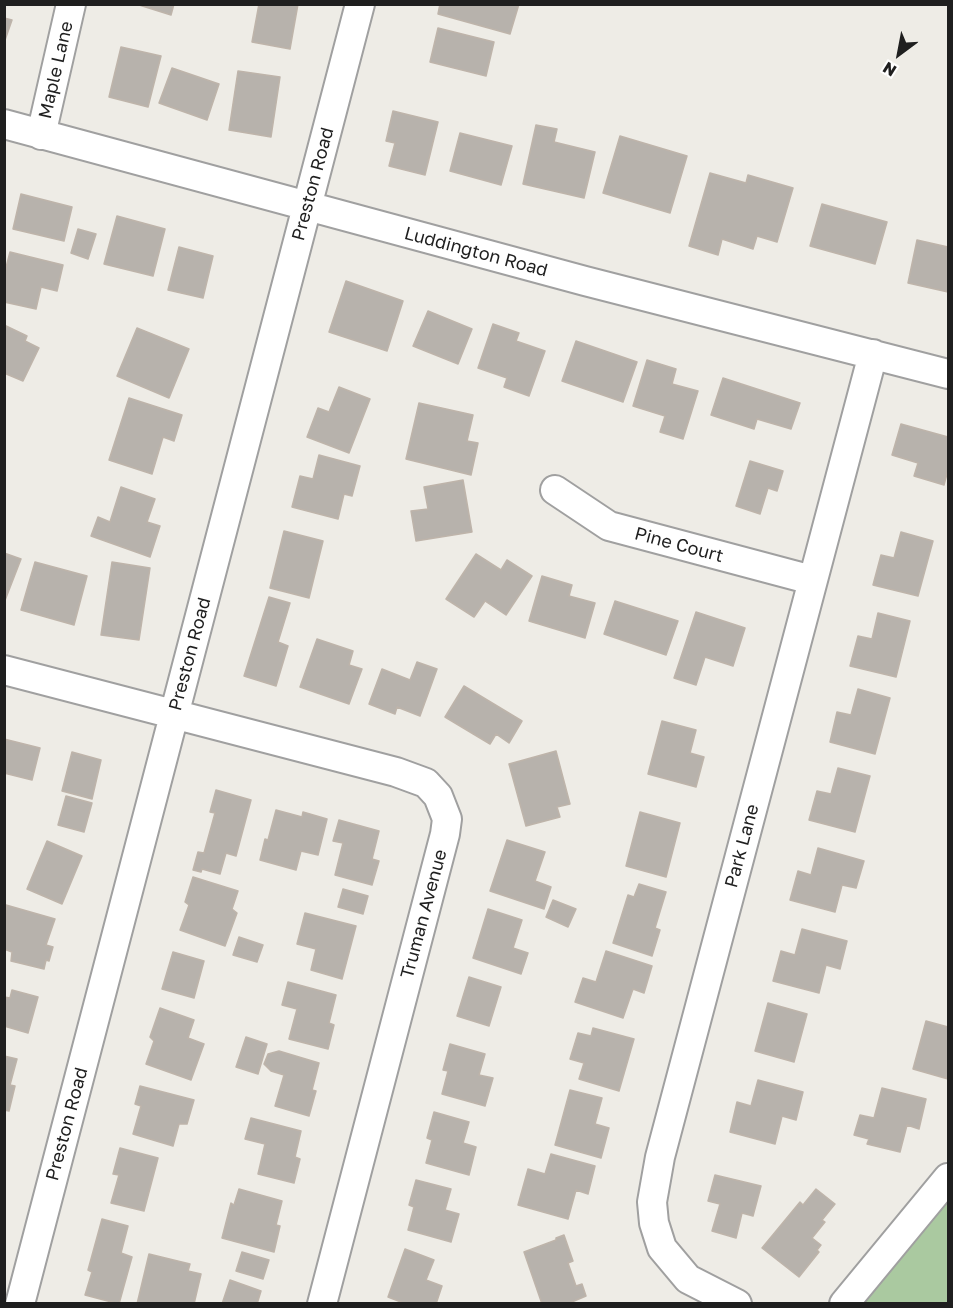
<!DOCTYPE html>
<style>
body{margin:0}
#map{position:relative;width:953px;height:1308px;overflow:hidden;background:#eeece6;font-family:"Golos Text",sans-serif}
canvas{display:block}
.frame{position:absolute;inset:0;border:6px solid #1f1f1f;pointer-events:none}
.north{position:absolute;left:869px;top:24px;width:60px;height:60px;-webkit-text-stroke:4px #fff;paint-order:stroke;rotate:212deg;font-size:16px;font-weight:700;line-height:24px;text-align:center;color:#1f1f1f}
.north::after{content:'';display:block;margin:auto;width:21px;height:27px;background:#1f1f1f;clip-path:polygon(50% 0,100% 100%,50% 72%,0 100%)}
</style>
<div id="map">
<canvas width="953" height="1308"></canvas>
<div class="frame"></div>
<div class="north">N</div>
</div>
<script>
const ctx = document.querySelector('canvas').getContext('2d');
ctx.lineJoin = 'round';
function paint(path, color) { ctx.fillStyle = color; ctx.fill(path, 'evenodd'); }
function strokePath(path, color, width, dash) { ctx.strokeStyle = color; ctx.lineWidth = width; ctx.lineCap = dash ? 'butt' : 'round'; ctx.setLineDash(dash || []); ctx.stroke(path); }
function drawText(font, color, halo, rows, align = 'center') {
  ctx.font = font + ' "Golos Text",sans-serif'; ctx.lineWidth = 6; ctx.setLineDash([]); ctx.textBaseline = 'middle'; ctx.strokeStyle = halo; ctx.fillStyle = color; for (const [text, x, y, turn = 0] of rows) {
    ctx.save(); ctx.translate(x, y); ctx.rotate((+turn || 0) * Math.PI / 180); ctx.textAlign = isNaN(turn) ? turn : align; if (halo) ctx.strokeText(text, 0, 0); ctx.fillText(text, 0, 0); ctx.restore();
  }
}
paint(new Path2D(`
 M948,1178v125h-104z`), '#aac9a0');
const building = new Path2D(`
 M136,4h38l-3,11z
 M259,4h39l-8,45 -38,-7z
 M440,4h79l-9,30 -72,-20z
 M4,18l8,2 -8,23z
 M438,28l56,14 -8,34 -56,-14z
 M121,47l40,9 -13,51 -39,-10z
 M172,68l47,16 -12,36 -48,-17z
 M238,71l42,6 -9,60 -42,-7z
 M393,111l45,11 -13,53 -36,-9 6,-23 -9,-2z
 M536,125l21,4 -3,13 41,10 -11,46 -61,-14z
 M460,133l52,13 -11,39 -51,-14z
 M620,136l67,20 -17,57 -67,-20z
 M710,173l36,10 2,-8 45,13 -16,54 -20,-6 -4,13 -31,-10 -4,16 -29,-9z
 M21,194l51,13 -8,34 -51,-12z
 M822,204l65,18 -12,42 -65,-18z
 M117,216l48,13 -12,47 -49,-12z
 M78,229l18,5 -8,25 -17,-6z
 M917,240l31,7v45l-40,-9z
 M179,247l34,9 -10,42 -35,-8z
 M10,252l53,13 -6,26 -16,-4 -5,22 -32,-7v-27z
 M346,281l57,20 -16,50 -58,-19z
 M428,311l44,18 -14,35 -45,-18z
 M493,324l26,9 -3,8 29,10 -16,45 -25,-9 3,-9 -29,-10z
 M4,325l23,11 -2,5 14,7 -16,33 -19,-8z
 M137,328l52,21 -20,49 -52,-22z
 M576,341l61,21 -14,40 -61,-21z
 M647,360l29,9 -4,15 26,7 -15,48 -23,-7 5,-16 -32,-10z
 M723,378l77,25 -9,26 -34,-10 -3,10 -43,-14z
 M339,387l31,12 -21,54 -42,-16 11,-29 11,4z
 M129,398l53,17 -8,26 -11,-4 -11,37 -43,-14z
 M419,403l54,12 -6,26 11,2 -7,32 -65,-16z
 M901,424l47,13v33l-4,15 -30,-9 4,-13 -26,-8z
 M319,455l41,11 -8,30 -8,-2 -6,25 -46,-12 8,-31 13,3z
 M750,461l33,10 -6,20 -9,-3 -8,26 -24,-8z
 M463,480l9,52 -56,9 -5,-30 17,-2 -4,-22z
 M121,487l34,12 -8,23 13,4 -10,31 -59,-21 7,-19 12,5z
 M284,531l39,10 -14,57 -39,-10z
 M901,532l32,9 -15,55 -45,-11 8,-30 13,3z
 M4,553l17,6 -17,44z
 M476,554l25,16 6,-10 25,16 -26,39 -21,-14 -11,16 -28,-18z
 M35,562l52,14 -13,49 -53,-15z
 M112,562l38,6 -11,72 -38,-5z
 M542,576l30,9 -3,11 26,7 -10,35 -56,-17z
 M269,597l21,6 -12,39 10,4 -12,40 -32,-10z
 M615,601l63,20 -12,34 -62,-21z
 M696,612l49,16 -12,38 -28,-9 -9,28 -22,-7z
 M878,613l32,8 -14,56 -46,-11 8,-30 14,3z
 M317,639l36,12 -4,14 13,4 -13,35 -49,-17z
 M417,662l20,7 -17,47 -23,-9 -2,7 -26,-10 13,-35 28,11z
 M464,686l58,35 -13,22 -13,-9 -6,10 -45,-27z
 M858,689l32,9 -15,56 -45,-12 7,-30 14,3z
 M662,721l34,9 -6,23 14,4 -8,30 -48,-13z
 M4,739l36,9 -8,32 -28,-7z
 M556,751l14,53 -13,3 3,10 -34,9 -17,-62z
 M72,752l29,8 -9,39 -30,-8z
 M838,768l32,8 -15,56 -46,-12 8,-29 14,3z
 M216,790l35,10 -15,56 -10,-3 -6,21 -18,-5 -1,3 -8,-2 5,-18 6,1 11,-40 -5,-1z
 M66,796l26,7 -8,29 -26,-7z
 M276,810l26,7 1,-5 24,7 -9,36 -17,-4 -5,19 -36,-10 5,-21 3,1z
 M640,812l40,11 -14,54 -40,-11z
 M339,820l40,11 -7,28 7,2 -7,24 -37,-10 8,-32 -10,-2z
 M507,840l38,12 -10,29 16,6 -7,22 -54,-18z
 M47,841l35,15 -20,48 -35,-15z
 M818,848l46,13 -8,27 -14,-3 -7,27 -45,-12 8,-29 13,4z
 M193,877l45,14 -6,18 5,4 -12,33 -45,-16 9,-25 -4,-3z
 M639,884l27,8 -11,36 5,2 -8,26 -39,-13 15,-48 6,2z
 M343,889l25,7 -5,18 -25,-7z
 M553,900l23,9 -8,18 -22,-10z
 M6,905l49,14 -9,26 7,2 -4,14 -3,-1 -2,9 -33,-8 1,-9 -8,-3z
 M488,909l34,11 -9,28 15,5 -7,21 -48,-16z
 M305,913l51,13 -14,53 -31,-9 5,-21 -19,-5z
 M802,929l45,12 -7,28 -14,-4 -7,28 -46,-12 8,-30 14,4z
 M239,937l24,8 -6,17 -24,-7z
 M606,951l46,15 -8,27 -11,-4 -10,29 -48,-16 8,-24 13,4z
 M173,952l31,9 -10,37 -32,-9z
 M469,977l32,10 -12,39 -32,-10z
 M288,982l48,13 -7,28 5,2 -6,24 -39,-10 8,-30 -15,-4z
 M12,990l26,7 -10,36 -24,-7v-29l6,1z
 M768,1003l39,11 -13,48 -39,-11z
 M160,1008l34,12 -6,18 16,6 -13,36 -45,-16 8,-23 -4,-4z
 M926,1021l22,6v52l-35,-10z
 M593,1028l41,11 -15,52 -40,-12 5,-16 -14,-4 8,-26 13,3z
 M246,1037l21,7 -9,30 -22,-7z
 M450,1044l35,10 -6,21 14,3 -8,28 -43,-12 6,-23 -5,-1z
 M279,1051l40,12 -7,27 4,1 -7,25 -34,-10 9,-31 -13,-4 -7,-7 4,-10z
 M4,1056l13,3 -7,26 5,1 -6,25 -5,-1z
 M758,1080l45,12 -7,28 -14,-4 -7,28 -45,-12 7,-30 14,4z
 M140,1086l54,14 -7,24h-8l-6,22 -40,-12 8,-28 -6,-2z
 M882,1088l44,11 -7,30 -12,-4 -7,27 -33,-8 2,-5 -15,-4 6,-20 14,3z
 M570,1090l32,8 -7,26 14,4 -8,30 -46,-13z
 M434,1112l35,10 -6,21 13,4 -7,28 -43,-12 6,-23 -5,-2z
 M251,1118l50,13 -6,26 5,2 -6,24 -36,-9 7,-30 -20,-5z
 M120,1148l38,10 -14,53 -33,-8 8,-28 -6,-1z
 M551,1154l44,12 -7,28 -12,-4 -8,29 -50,-14 10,-36 17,5z
 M715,1175l46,11 -8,30 -11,-3 -6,25 -24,-7 8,-27 -12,-3z
 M416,1180l35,9 -6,21 14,4 -8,28 -43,-12 6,-23 -5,-2z
 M239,1189l43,12 -6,24 4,1 -6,26 -52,-14 9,-35 3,2z
 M816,1189l19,15 -13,16 3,2 -13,16 9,7 -4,5 2,2 -20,25 -37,-29 38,-46 3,3z
 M102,1219l26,7 -7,27 11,4 -13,47 -34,-9 7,-23 -4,-2z
 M564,1235l9,26 -5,2 8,23 6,-2 4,12 -19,8h-25l-18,-52 32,-12v-2z
 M405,1249l29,11 -8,20 16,6 -6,18h-30l-18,-7z
 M242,1252l27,8 -6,19 -27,-8z
 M149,1254l41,10 -2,7 13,3 -7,30h-57z
 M230,1280l31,11 -4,13h-35z`);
paint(building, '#b7b2ac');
strokePath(building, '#beb4aa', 1.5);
const minor = new Path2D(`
 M4,124l581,157 363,93
 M41,135l30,-131
 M555,490l54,36 203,54
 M4,670l392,102 30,11 12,13 9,23 -2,15 -123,470
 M20,1304l340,-1300
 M737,1304l-49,-25 -26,-31 -8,-25 -2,-21 8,-45 213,-803
 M844,1304l104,-126`);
strokePath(minor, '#a0a0a0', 32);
strokePath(minor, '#fff', 28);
drawText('18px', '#1f1f1f', '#fff', [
 ["Maple Lane",56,70,-77],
 ["Preston Road",313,184,-75],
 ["Luddington Road",476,252,15],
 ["Pine Court",679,545,15],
 ["Preston Road",190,654,-75],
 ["Park Lane",742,846,-75],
 ["Truman Avenue",424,914,-75],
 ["Preston Road",67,1124,-75]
]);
</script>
